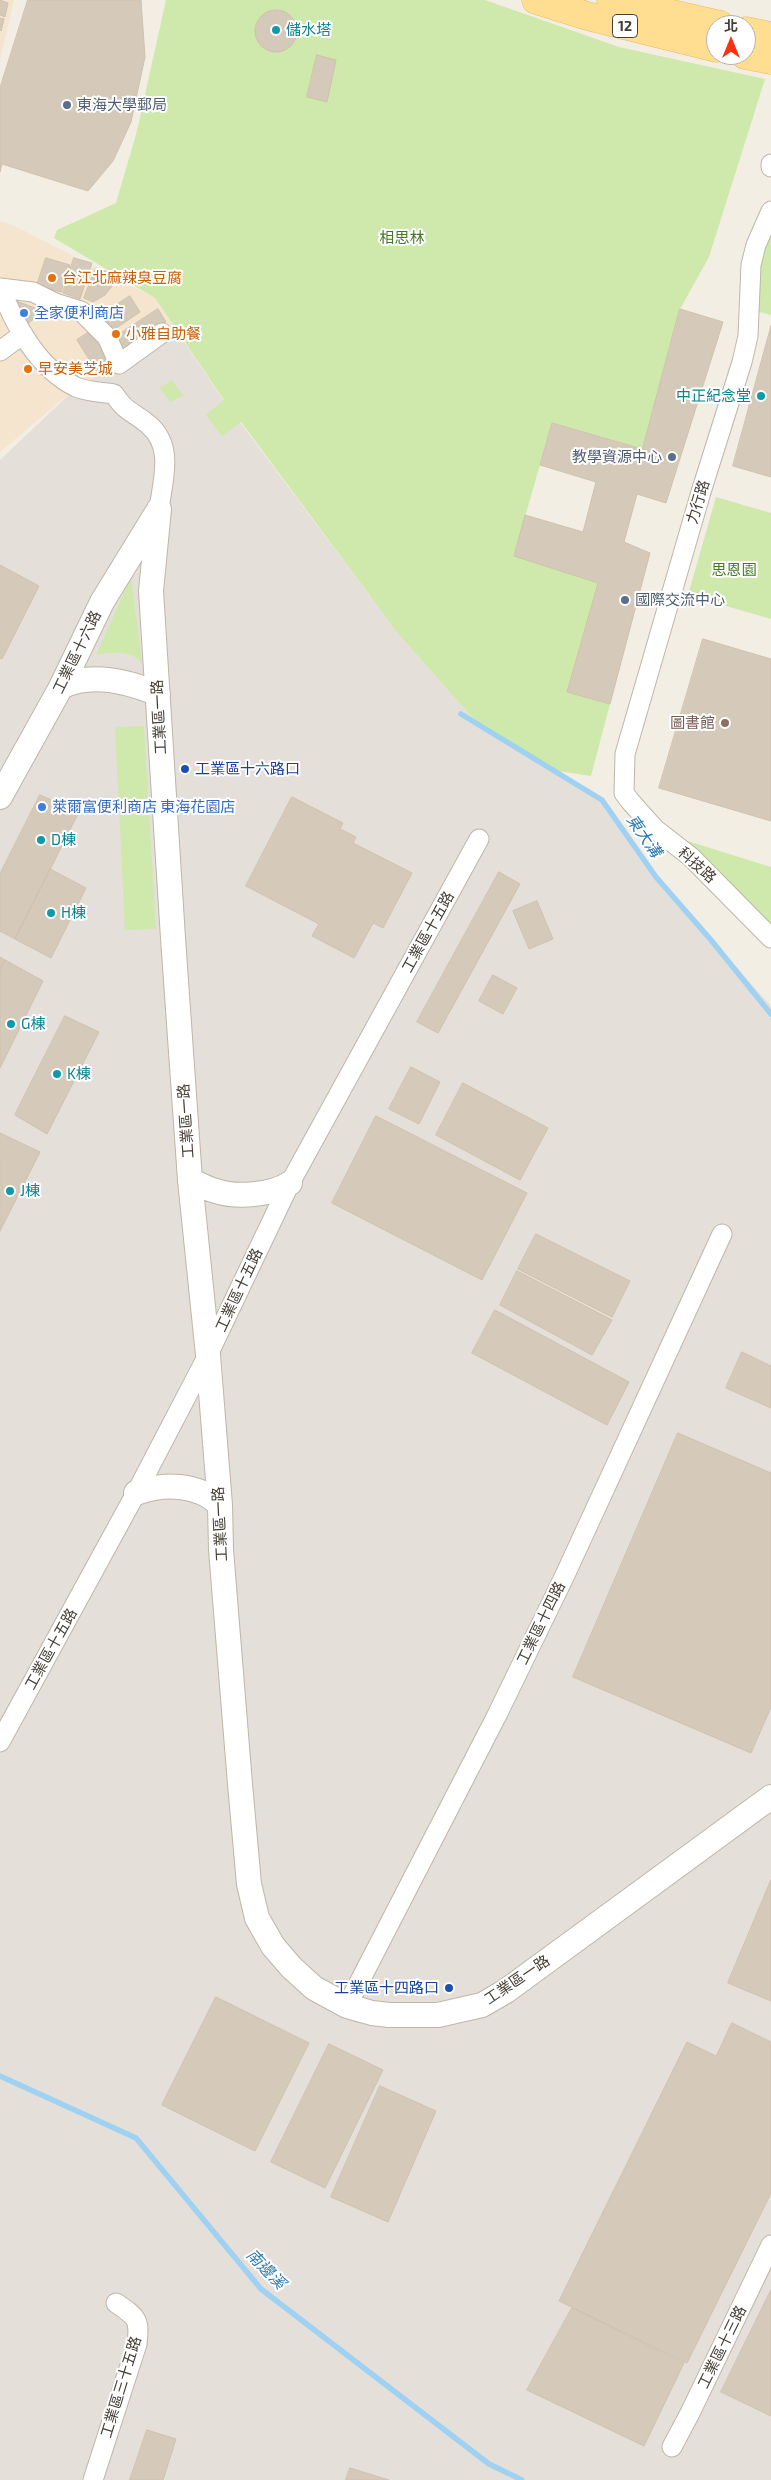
<!DOCTYPE html>
<meta charset="utf-8">
<style>
body{margin:0}
#map{position:relative;width:771px;height:2480px;overflow:hidden;background:#f3eee4;font-family:"Exo 2","Noto Sans TC",sans-serif}
canvas{display:block}
.north{position:absolute;left:706px;top:15px;width:50px;height:50px;box-sizing:border-box;background:#fff;border:1px solid #b5b2ae;border-radius:50%;rotate:0deg;font-size:14px;font-weight:700;line-height:20px;text-align:center;color:#453e34}
.north::after{content:'';display:block;margin:auto;width:18px;height:22px;background:#ff300f;clip-path:polygon(50% 0,100% 100%,50% 72%,0 100%)}
</style>
<div id="map">
<canvas width="771" height="2480"></canvas>
<div class="north">北</div>
</div>
<script>
const ctx = document.querySelector('canvas').getContext('2d');
ctx.lineJoin = 'round';
function paint(path, color) { ctx.fillStyle = color; ctx.fill(path, 'evenodd'); }
function strokePath(path, color, width, dash) { ctx.strokeStyle = color; ctx.lineWidth = width; ctx.lineCap = dash ? 'butt' : 'round'; ctx.setLineDash(dash || []); ctx.stroke(path); }
function drawText(font, color, halo, rows, align = 'center') {
  ctx.font = font + ' "Exo 2","Noto Sans TC",sans-serif'; ctx.lineWidth = 4; ctx.setLineDash([]); ctx.textBaseline = 'middle'; ctx.strokeStyle = halo; ctx.fillStyle = color; for (const [text, x, y, turn = 0] of rows) {
    ctx.save(); ctx.translate(x, y); ctx.rotate((+turn || 0) * Math.PI / 180); ctx.textAlign = isNaN(turn) ? turn : align; if (halo) ctx.strokeText(text, 0, 0); ctx.fillText(text, 0, 0); ctx.restore();
  }
}
paint(new Path2D(`
 M0,0h14l-14,60z
 M0,221l17,6 138,71 23,35h-16l-43,31 -42,23 -77,65z`), '#f6e5ce');
paint(new Path2D(`
 M162,333h16l46,68 175,234 82,92 121,73 53,76 116,130v1474h-771v-2020l77,-73 42,-23z`), '#e5dfd9');
paint(new Path2D(`
 M166,0h319l134,47 146,32 -56,178 -29,52 -38,140 -90,-26 -38,132 84,28 -31,109 43,12 -19,72 -33,-5 -77,-44 -82,-92 -158,-213 -19,14 -16,-21 18,-15 -69,-102 -101,-60 3,-8 59,-27 21,-72z
 M771,221v94l-27,-7z
 M172,380l11,16 -13,6 -10,-14z
 M716,497l55,16v106l-83,-24z
 M131,577l11,86c-10,-13 -30,-11 -46,-8z
 M144,726l12,203 -31,1 -10,-203z
 M646,828l125,39v81z`), '#cee9ab');
strokePath(new Path2D(`
 M461,714l141,86 54,77 55,63 60,74
 M0,2076l136,62 125,151 228,175 33,16`), '#9ed1f2', 5.5);
const building = new Path2D(`
 M0,0l8,3 -3,14 -5,-2z
 M28,0h113l4,57 -14,65 -18,39 -25,30 -86,-27 -2,8v-84z
 M255 31a21 21 0 1 1 42 0a21 21 0 1 1-42 0Z
 M0,18l4,1 -3,12 -1,-1z
 M317,55l19,5 -9,42 -20,-5z
 M46,258l24,7 -9,27 -24,-7z
 M74,258l18,5 -12,36 -17,-6z
 M96,268l24,8 -15,19 -12,7 -9,-4z
 M130,296l10,16 -28,19 -11,-16z
 M11,299l32,12 -19,16z
 M158,309l8,13 -42,30 -9,-15z
 M680,309l43,13 -57,181 -29,-9 -13,48 26,11 -40,151 -43,-12 31,-109 -84,-27 11,-41 58,17 13,-50 -56,-17 12,-42 90,26z
 M771,326v151l-38,-11z
 M92,330l21,32 -16,10 -20,-32z
 M0,565l39,21 -37,73 -2,-1z
 M703,639l68,20v162l-112,-33z
 M40,795l39,17 -64,127 -15,-8v-57z
 M292,797l51,26 -3,6 16,8 -3,6 59,30 -29,55 -10,-5 -19,35 -42,-22 7,-12 -73,-38z
 M50,869l36,19 -35,70 -36,-19z
 M499,872l21,12 -82,149 -21,-11z
 M537,901l16,38 -24,10 -16,-38z
 M0,957l5,3 -5,10z
 M5,960l38,21 -43,87v-98z
 M493,975l24,13 -14,26 -24,-13z
 M65,1016l34,16 -52,102 -32,-19z
 M411,1067l29,15 -21,42 -30,-15z
 M463,1083l85,45 -28,52 -84,-45z
 M376,1116l151,77 -45,87 -150,-77z
 M0,1133l40,19 -40,79z
 M536,1234l94,47 -18,36 -94,-48z
 M517,1271l95,49 -20,35 -92,-50z
 M495,1310l134,72 -22,43 -135,-72z
 M742,1352l29,14v42l-45,-20z
 M678,1433l93,40v234l-20,46 -178,-76z
 M771,1880v121l-43,-18z
 M216,1997l93,46 -54,108 -93,-46z
 M732,2023l39,19v151l-84,170 -128,-62 128,-259 29,14z
 M329,2044l54,26 -58,118 -54,-26z
 M380,2086l56,25 -48,111 -57,-25z
 M771,2290v126l-50,-24z
 M572,2308l112,55 -40,83 -117,-56z
 M147,2430l29,9 -13,41h-33z
 M350,2468l39,12h-43z`);
paint(building, '#d5cab9');
strokePath(building, '#d0c1ac', 1);
const minor = new Path2D(`
 M771,164v3
 M771,211l-15,34 -5,20 -3,71 -6,26 -41,130 -76,262 -1,39 6,8 25,28 36,28 80,81
 M0,288l33,4 22,11 26,8 26,26 12,27 43,-31
 M1,289c14,37 38,80 75,98 11,5 27,5 38,7 13,20 19,17 35,31 25,22 14,54 10,84
 M0,351l23,-17
 M0,1742l136,-249 72,-138 82,-172 189,-344
 M347,2006l150,-291 68,-140 157,-341
 M672,2447l18,-34 81,-168
 M93,2480l44,-136c3,-25 0,-27 -21,-41`);
const tertiary = new Path2D(`
 M159,509l-8,82 22,347 17,242 18,175 12,150 1,45 19,234 9,100 8,34 16,28 18,21 23,21 33,18 25,7 17,2h49l44,-10 24,-14 265,-194
 M61,687c30,-15 66,-6 97,7
 M0,797l61,-110 41,-85 54,-88
 M190,1180c9,4 17,9 26,11 20,7 57,4 74,-8
 M136,1493c27,-10 62,-10 84,12`);
const primary = new Path2D(`
 M536,0l51,16 129,32
 M611,0l109,25
 M746,31l25,5
 M745,55l26,5`);
strokePath(minor, '#beb6a7', 21);
strokePath(tertiary, '#beb6a7', 26);
strokePath(primary, '#e7bc5e', 29);
strokePath(minor, '#fff', 19);
strokePath(tertiary, '#fff', 24);
strokePath(primary, '#ffde91', 28);
for (const [x, y, r, color] of [
 [276,30,5,"#0f9aa8"],
 [67,105,5,"#5c6f8a"],
 [52,278,5,"#e8710a"],
 [24,313,5,"#3f7fe0"],
 [116,334,5,"#e8710a"],
 [28,369,5,"#e8710a"],
 [761,396,5,"#0f9aa8"],
 [672,457,5,"#5c6f8a"],
 [625,600,5,"#5c6f8a"],
 [725,723,5,"#8d6e63"],
 [185,769,5,"#1a4fb4"],
 [42,807,5,"#3f7fe0"],
 [41,840,5,"#0f9aa8"],
 [51,913,5,"#0f9aa8"],
 [11,1024,5,"#0f9aa8"],
 [57,1074,5,"#0f9aa8"],
 [10,1191,5,"#0f9aa8"],
 [449,1988,5,"#1a4fb4"]
]) { const dot = new Path2D(); dot.arc(x, y, r, 0, 2 * Math.PI); ctx.fillStyle = color; ctx.fill(dot); strokePath(dot, '#fff', 2); }
for (const [x, y, w] of [
 [625,26,25]
]) { const box = new Path2D(); box.roundRect(x - w / 2, y - 11.5, w, 23, 4); ctx.fillStyle = '#fff'; ctx.fill(box); strokePath(box, '#453e34', 1); }
drawText('bold 14px', '#453e34', null, [
 ["12",625,26]
]);
drawText('15px', '#0d838f', '#fff', [
 ["儲水塔",286,30],
 ["中正紀念堂",751,396,"right"],
 ["D棟",51,840],
 ["H棟",61,913],
 ["G棟",21,1024],
 ["K棟",67,1074],
 ["J棟",20,1191]
], 'left');
drawText('15px', '#4e5e75', '#fff', [
 ["東海大學郵局",77,105],
 ["教學資源中心",662,457,"right"],
 ["國際交流中心",635,600]
], 'left');
drawText('15px', '#467826', '#fff', [
 ["相思林",402,238],
 ["思恩園",734,570]
]);
drawText('15px', '#c56008', '#fff', [
 ["台江北麻辣臭豆腐",62,278],
 ["小雅自助餐",126,334],
 ["早安美芝城",38,369]
], 'left');
drawText('15px', '#366cbe', '#fff', [
 ["全家便利商店",34,313],
 ["萊爾富便利商店 東海花園店",52,807]
], 'left');
drawText('15px', '#453e34', '#fff', [
 ["力行路",698,502,-73],
 ["工業區十六路",77,652,-64],
 ["工業區一路",159,717,-93],
 ["科技路",697,865,42],
 ["工業區十五路",428,932,-61],
 ["工業區一路",186,1121,-94],
 ["工業區十五路",239,1290,-65],
 ["工業區一路",220,1524,-93],
 ["工業區十四路",541,1623,-64],
 ["工業區十五路",51,1649,-61],
 ["工業區一路",517,1980,-34],
 ["工業區十三路",722,2347,-64],
 ["工業區三十五路",121,2387,-73]
]);
drawText('15px', '#785e54', '#fff', [
 ["圖書館",715,723]
], 'right');
drawText('15px', '#164399', '#fff', [
 ["工業區十六路口",195,769],
 ["工業區十四路口",439,1988,"right"]
], 'left');
drawText('italic 16px', '#2a7bb4', '#fff', [
 ["東大溝",644,836,55],
 ["南邊溪",266,2269,46]
]);
</script>
